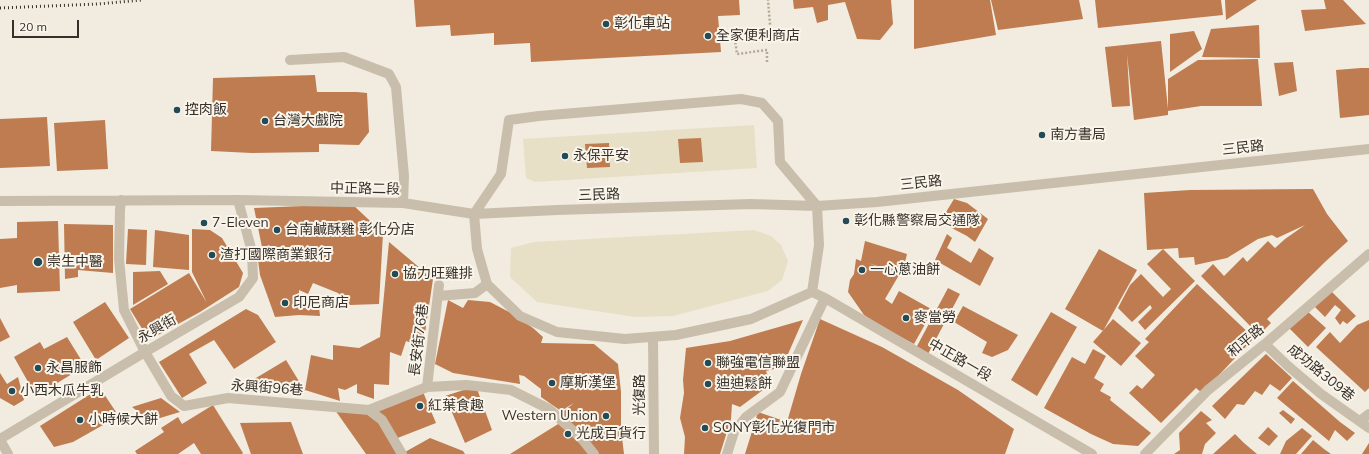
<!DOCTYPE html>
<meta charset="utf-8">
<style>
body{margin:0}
#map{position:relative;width:1369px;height:454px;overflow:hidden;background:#f1ecdf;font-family:Mulish,sans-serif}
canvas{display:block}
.scale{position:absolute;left:12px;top:20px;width:67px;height:18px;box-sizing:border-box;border:2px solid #37302a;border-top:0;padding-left:5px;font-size:12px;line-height:14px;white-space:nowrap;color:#37302a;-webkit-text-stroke:3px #f9f5eb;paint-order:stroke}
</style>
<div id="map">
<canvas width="1369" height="454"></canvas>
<div class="scale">20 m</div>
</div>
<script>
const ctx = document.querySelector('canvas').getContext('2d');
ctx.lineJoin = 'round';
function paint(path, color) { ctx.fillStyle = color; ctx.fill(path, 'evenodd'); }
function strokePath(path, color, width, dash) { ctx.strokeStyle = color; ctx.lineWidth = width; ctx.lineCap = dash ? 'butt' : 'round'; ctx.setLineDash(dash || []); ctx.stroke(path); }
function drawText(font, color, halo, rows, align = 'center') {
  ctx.font = font + ' Mulish,"Noto Sans TC",sans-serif'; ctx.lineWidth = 4; ctx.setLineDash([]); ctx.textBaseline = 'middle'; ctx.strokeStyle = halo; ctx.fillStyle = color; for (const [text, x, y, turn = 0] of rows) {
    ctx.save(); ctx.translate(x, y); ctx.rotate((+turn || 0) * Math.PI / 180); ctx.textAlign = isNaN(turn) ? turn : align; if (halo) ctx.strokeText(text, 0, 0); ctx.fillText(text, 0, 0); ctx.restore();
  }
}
paint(new Path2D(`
 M754,125l3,43 -222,14 -9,-4 -3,-39z
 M754,230l17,6 10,9 7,16 -6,19 -14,11 -95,25 -38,1 -98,-15 -27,-25 1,-29 23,-6z`), '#e8dfc7');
paint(new Path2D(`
 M414,0h325l1,15 -22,1 3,36 -190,10 -1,-19 -36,2v-12l-43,3 -1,-11 -34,2z
 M793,0h98l2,24 -13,16 -23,-1 -12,-37 -17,3v15l-11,3 -4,-16 -19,2z
 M914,0h76l6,35 -82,14z
 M991,0h88l4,19 -85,11z
 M1095,0h126l2,15 -125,13z
 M1225,0h32l-31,20z
 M1324,0h19l23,24 -61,7 -4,-21 25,-1z
 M1259,25l1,33 -58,-1 9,-28z
 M1194,31l8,18 -32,23v-38z
 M1161,41l7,68v-30l30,-19 60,-1 4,47h-61l-33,5v4l-34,5 -7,-66 3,52 -18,1 -7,-60z
 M1293,62l4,29 -18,5 -5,-33z
 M1361,68h8v47l-29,3 -4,-48z
 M315,75l2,17h40l10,1 2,39 -10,13 -40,-1v8l-67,1 -41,-2 2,-73z
 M47,117l3,49 -50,2v-49z
 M105,120l3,49 -51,2 -3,-48z
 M701,138l2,24 -23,1 -2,-24z
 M609,143l1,24 -23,1 -2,-24z
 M1313,189l14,25 21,27 -22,20 -59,58 4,4 -12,12 -58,-59 12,-12 11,12 19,-19 4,5 21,-21 7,7 10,-9 20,-14 -28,13 -5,-3 -14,4 -31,19 -32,7 -1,-8 -15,1 -1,-10 -31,2 -3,-57 46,-3z
 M954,199l13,4 21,16 -13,23 -8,-6 -27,-14z
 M352,204l31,29 -4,71 -29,1 -12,-12 -25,-10 -5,11 -9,-4v5l19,2 2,19 -21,-1 -24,2 -15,-42 -2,-15 5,-8 -9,-44z
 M58,221l2,70 -43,2v-8l-17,3v-49l17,-1v-16z
 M64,224l49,1v48l-35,-3v7l-13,2z
 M128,229l19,1 -1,35 -20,-1z
 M192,229l18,1 12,8 21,35 -4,14 -39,25 -51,28 -19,-31 59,-36 18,30 -15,-31z
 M155,230l34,5v35l-36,-3z
 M947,234l5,4 -5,10 24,15 8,-15 15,10 -14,28 -45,-26z
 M865,241l42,13 -5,20 -34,-11 31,12 -14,24 7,5 7,-13 34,19 -19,34 -34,-18 -16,-11 -16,-23 2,-12 4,-6 2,-15 5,2z
 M389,242l44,37 -10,68 -17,-6 -5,15 -11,-4 -1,33 -15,-1v15l-17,-6v-9l-12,6 -7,-2 2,13 -35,-11 6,-35 22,5v-15l26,3 21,-11z
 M1099,249l38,21 -34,61 -38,-22z
 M1163,249l32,32 -50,49 -7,-8 14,-14 -2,-3 -18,17 -14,-14 12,-23 11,-11 22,23 8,-8 -24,-25z
 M160,271l8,13 -35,21v-33z
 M1197,284l57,54 -52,55 -6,-5 -35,35 -32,-30 8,-8 5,4 13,-14 -20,-19 14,-14 -4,-3z
 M948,288l12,6 -32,60 -12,-6z
 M1328,288l28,28 -9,8 -4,-3 -3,4 -5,-7 6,-8 -6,-5 -10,12 -13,-13z
 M448,300l15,8 5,-8 22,2 21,11 22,15 10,9 -2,6 53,1 24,20 3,28v37l3,25h-114l53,-33 -5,-5 16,-13 -13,8 -20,-14v-8l-17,-13 -5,-1 1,9 -67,-11 -18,-9z
 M105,302l24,36 -33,22 -23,-38z
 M963,306l55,29 -10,15 -16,7 -10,-4 5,-11 -33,-20z
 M246,309l12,6 18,27 -42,27 -20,-29 -25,14 18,29 -25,15 -23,-36z
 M1306,310l20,18 -18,19 -20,-20z
 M1051,312l26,15 -40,69 -26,-16z
 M0,318l10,19 -10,5z
 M820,319l62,28 76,43 56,39 -9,25h-260l13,-42 29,10 14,-48z
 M1113,319l28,24 -20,23 -28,-24z
 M803,320l-15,34 -14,15 -8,2 5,13 -31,23 -8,-3 -1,15 -11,35h-36l1,-17 -5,-19 4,-25 -1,-13 3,-32 44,-7z
 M1369,320v68l-4,4 -49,-45 14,-15 10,11 17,-18z
 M67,337l18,29 -49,30 -22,-39 26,-15 4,7z
 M1093,349l13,7 -12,22 10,6 -4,7 11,6 -1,3 41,33 -13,13 -25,-2 -22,-10 -47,-26 28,-51 13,7z
 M1266,354l26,24 -12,13 -10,-7 -8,11 -7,-4 -11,14 -7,-1 -12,15 -13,-13z
 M286,360l19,31 -54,1 -5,-8z
 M0,373l7,11 11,-7 6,23 -10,6 -14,-8z
 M1293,381l47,41 15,11 -8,8 -12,-11 -6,11 -52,-43z
 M476,386l16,44 -27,13 -20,-47z
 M100,388l18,27 -15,10 -30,17 -19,5 -14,-21z
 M423,392l13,31 -41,16 -18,-30z
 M161,398l19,14 -30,9 -18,-14z
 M213,405l30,48 -1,1h-41l-7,-11 -16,11h-41l-2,-3 29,-19 -3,-4 17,-11 4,7z
 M335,410l34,3 14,13 16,28h-33z
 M1283,410l12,9 -4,5 -12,-11z
 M1201,411l11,9 -6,3 10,10 -11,11 -3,10h-28l6,-4 -1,-17z
 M291,422l12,32h-52l-11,-31z
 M1268,427l10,9 -9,10 -11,-8z
 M1302,428l10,8 -16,18h-16l6,-13z
 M1235,434l9,9 13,11h-44z
 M430,438l33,13 2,3h-59l-1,-2z
 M1313,440l11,9 7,5h-30z
 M1369,443v11h-7z`), '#be7c50');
strokePath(new Path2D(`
 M767,62v-12l-30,4 -2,-14 36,-4 -3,-36`), '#b5a896', 2.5, [2, 2]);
strokePath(new Path2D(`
 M290,60l54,-3 45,17 7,13 8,89 -1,27
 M121,200l-1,10 -1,49 5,51 21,42 26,44 13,10 44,-8 141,12 58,-23 39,-2 10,1 35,4 38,19 33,30 12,15
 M0,201l238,-1 165,3 71,11 83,-4 194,-6 66,2 60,-4 492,-53
 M474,214l3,35 10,35 33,32 37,16 68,7 51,-4 75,-16 61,-27 13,6 267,156
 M474,214l27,-40 8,-54 30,-4 202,-17 21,4 16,18 2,41 37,44
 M812,292l7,-47 -2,-39
 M438,296l37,-3 12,-9
 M653,337l1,117
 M1265,344l23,22 33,28 48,34
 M427,387l12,-102
 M369,410l13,10 20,34
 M1360,421l9,-7
 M0,439l145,-87 94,-55 14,-19 -1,-26 -14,-52
 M0,440l8,14
 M727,454l7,-22 12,-15 34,-25 45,-94
 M1145,454l63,-64 57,-46 104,-90`), '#c9beab', 10);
strokePath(new Path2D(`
 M0,8l98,-4 44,-4`), '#37302a', 3, [1, 3]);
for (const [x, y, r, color] of [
 [606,24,4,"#224b56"],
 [708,36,4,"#224b56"],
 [177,110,4,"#224b56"],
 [265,121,4,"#224b56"],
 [1042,135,4,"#224b56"],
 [565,156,4,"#224b56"],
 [846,221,4,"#224b56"],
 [204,223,4,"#224b56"],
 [277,230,4,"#224b56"],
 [212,255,4,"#224b56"],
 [38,262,5,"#224b56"],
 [862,270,4,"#224b56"],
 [395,274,4,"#224b56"],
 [285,303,4,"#224b56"],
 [906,318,4,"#224b56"],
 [708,363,4,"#224b56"],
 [38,368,4,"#224b56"],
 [552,383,4,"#224b56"],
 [708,384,4,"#224b56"],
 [12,391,4,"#224b56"],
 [420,406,4,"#224b56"],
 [606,416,4,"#224b56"],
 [80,420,4,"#224b56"],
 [705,428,4,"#224b56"],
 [568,434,4,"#224b56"]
]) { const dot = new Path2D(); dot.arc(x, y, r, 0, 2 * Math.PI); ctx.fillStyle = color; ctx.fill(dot); strokePath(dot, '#f9f5eb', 1.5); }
drawText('14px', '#37302a', '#f9f5eb', [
 ["彰化車站",614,24],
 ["全家便利商店",716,36],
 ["控肉飯",185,110],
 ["台灣大戲院",273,121],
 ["南方書局",1050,135],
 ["永保平安",573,156],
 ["彰化縣警察局交通隊",854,221],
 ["7-Eleven",212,223],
 ["台南鹹酥雞 彰化分店",285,230],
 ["渣打國際商業銀行",220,255],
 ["崇生中醫",47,262],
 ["一心蔥油餅",870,270],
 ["協力旺雞排",403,274],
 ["印尼商店",293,303],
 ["麥當勞",914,318],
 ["聯強電信聯盟",716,363],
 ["永昌服飾",46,368],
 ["摩斯漢堡",560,383],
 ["迪迪鬆餅",716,384],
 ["小西木瓜牛乳",20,391],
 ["紅葉食趣",428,406],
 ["Western Union",598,416,"right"],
 ["小時候大餅",88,420],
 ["SONY彰化光復門市",713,428],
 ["光成百貨行",576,434]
], 'left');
drawText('14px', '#37302a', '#f9f5eb', [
 ["三民路",1243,148,-6],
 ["三民路",921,183,-6],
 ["中正路二段",365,189,1],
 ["三民路",599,195,-2],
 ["永興街",157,329,-30],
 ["長安街76巷",419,340,-83],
 ["和平路",1246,341,-40],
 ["中正路一段",960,360,30],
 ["成功路309巷",1321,373,39],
 ["永興街96巷",267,388,4],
 ["光復路",640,395,-90]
]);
</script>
